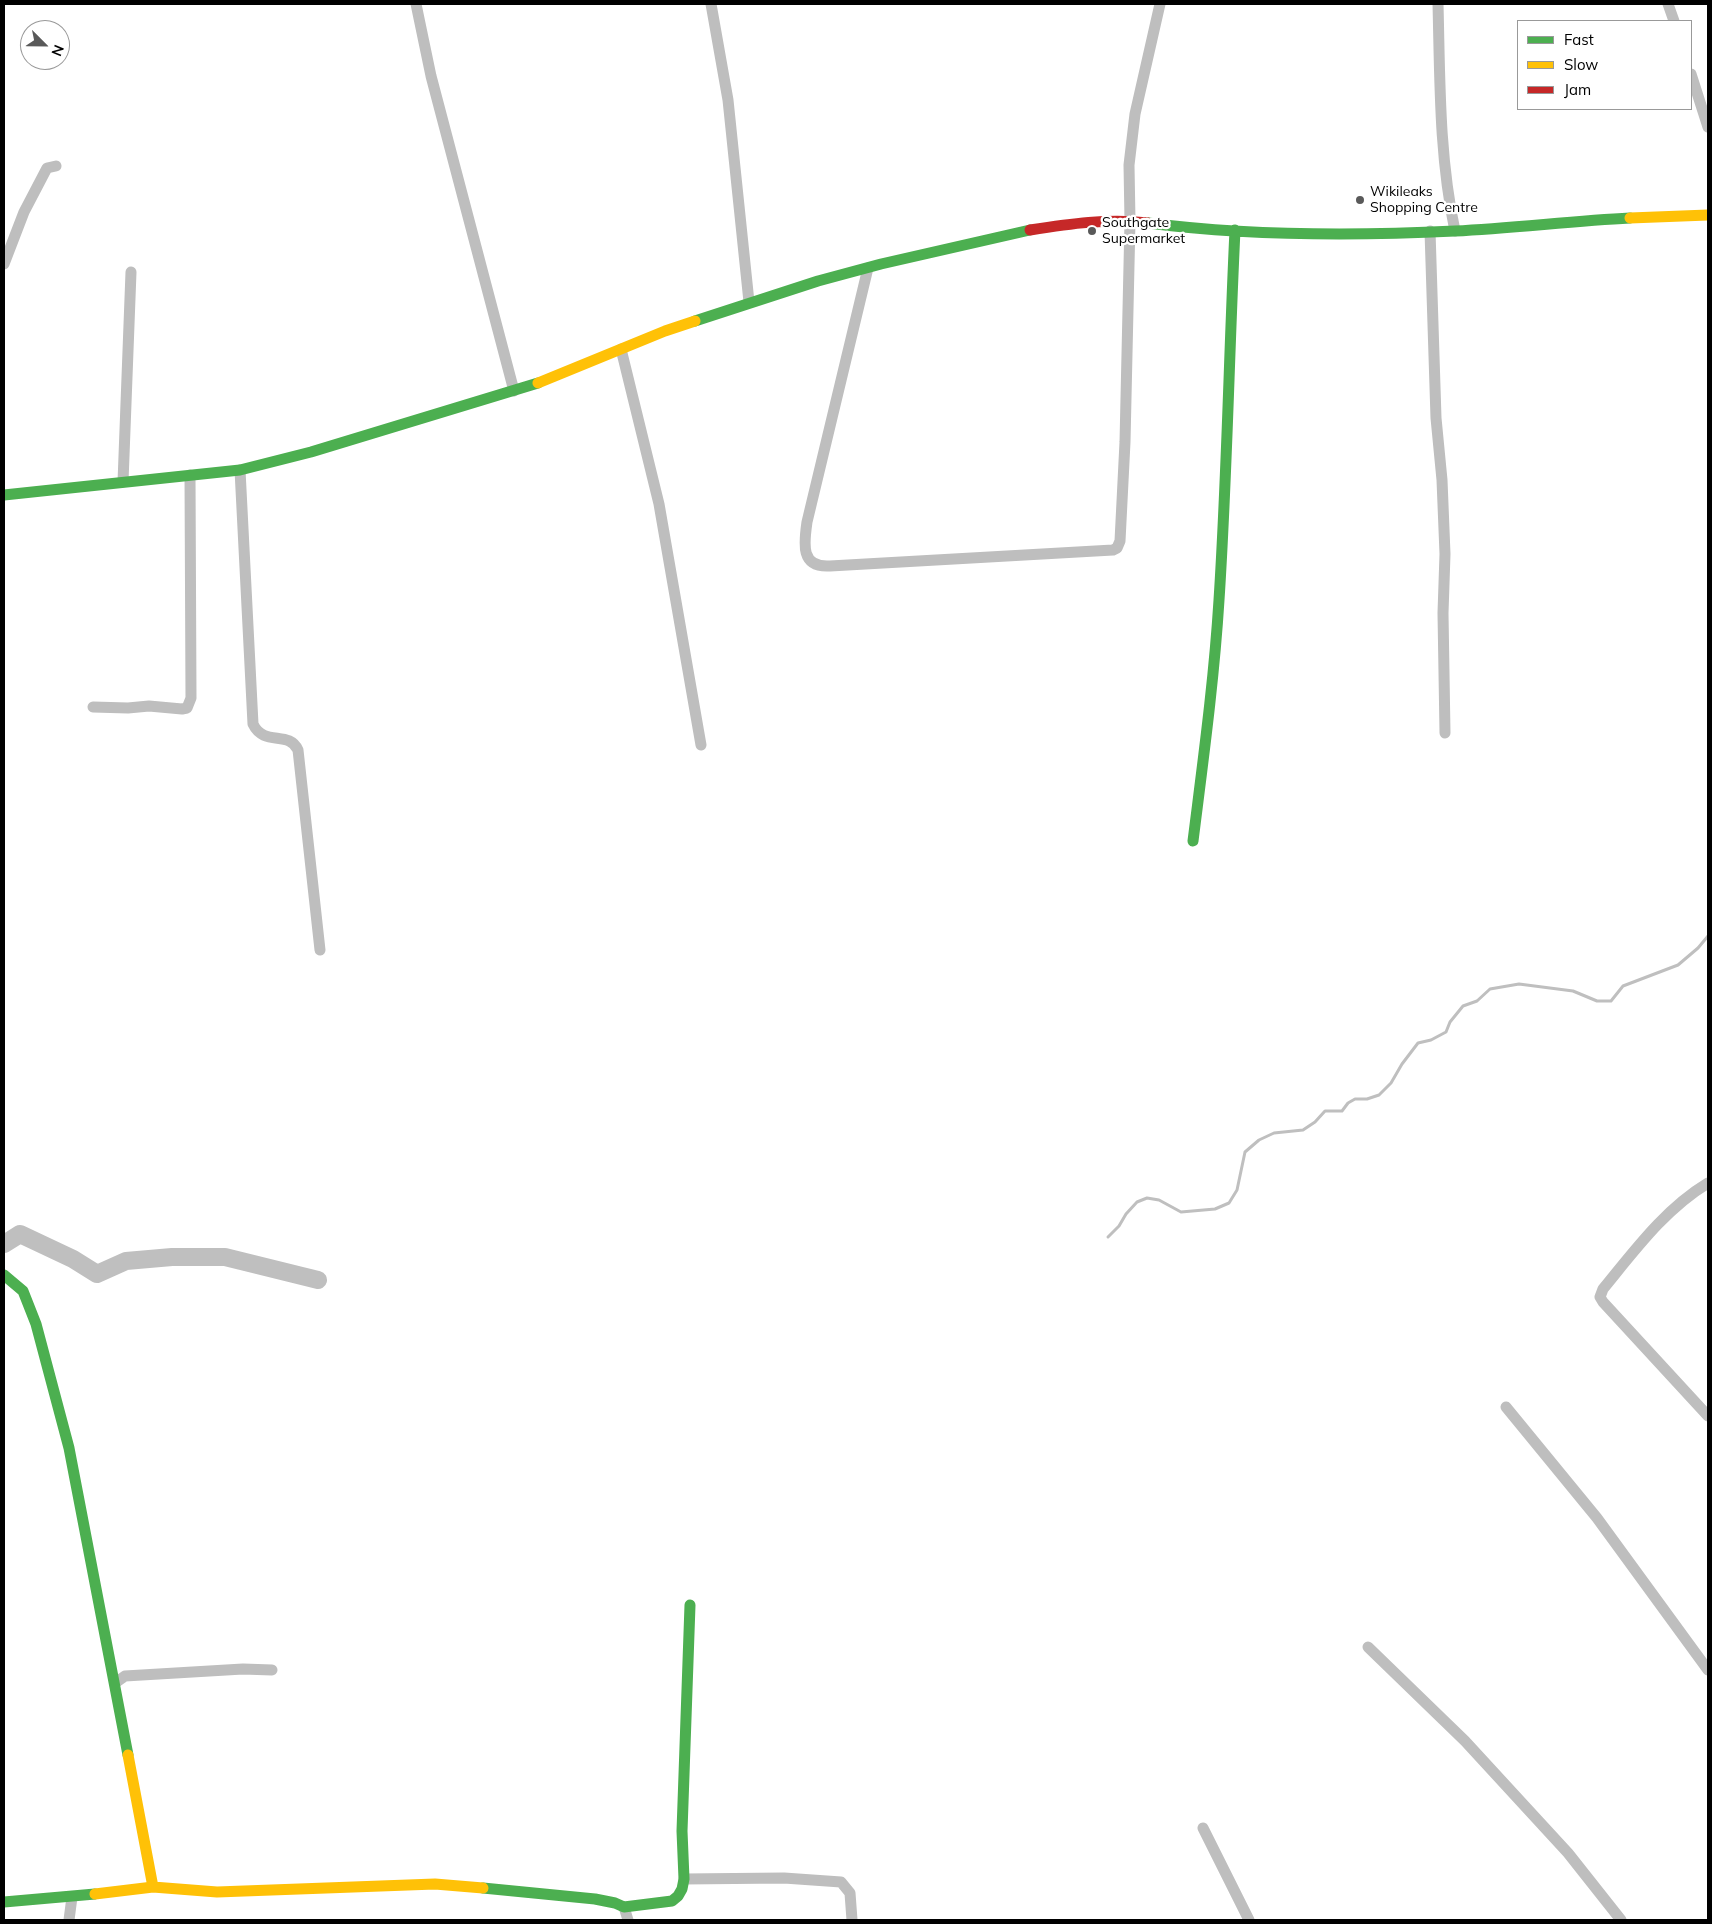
<!DOCTYPE html>
<style>
body{margin:0}
#map{position:relative;width:1712px;height:1924px;overflow:hidden;background:#fff;font-family:Mulish,sans-serif}
canvas{display:block}
.frame{position:absolute;inset:0;border:5px solid #000;pointer-events:none}
.legend{position:absolute;left:1517px;top:20px;width:175px;height:90px;box-sizing:border-box;background:#fff;border:1px solid #999;margin:0;padding:6px 9px;list-style:none;font-size:15px;color:#000}
.legend li{display:flex;align-items:center;gap:10px;height:25px}
.legend b{width:25px;border:1px solid #999}
.north{position:absolute;left:20px;top:20px;width:50px;height:50px;box-sizing:border-box;background:#fff;border:1px solid #999;border-radius:50%;rotate:113deg;font-size:14px;font-weight:700;line-height:20px;text-align:center;color:#000}
.north::after{content:'';display:block;margin:auto;width:18px;height:22px;background:#595959;clip-path:polygon(50% 0,100% 100%,50% 72%,0 100%)}
</style>
<div id="map">
<canvas width="1712" height="1924"></canvas>
<div class="frame"></div>
<ul class="legend">
<li><b style="height:6px;background:#4caf50"></b>Fast</li>
<li><b style="height:6px;background:#ffc107"></b>Slow</li>
<li><b style="height:6px;background:#c62828"></b>Jam</li>
</ul>
<div class="north">N</div>
</div>
<script>
const ctx = document.querySelector('canvas').getContext('2d');
ctx.lineJoin = 'round';
function strokePath(path, color, width, dash) { ctx.strokeStyle = color; ctx.lineWidth = width; ctx.lineCap = dash ? 'butt' : 'round'; ctx.setLineDash(dash || []); ctx.stroke(path); }
function drawText(font, color, halo, rows, align = 'center') {
  ctx.font = font + ' Mulish,sans-serif'; ctx.lineWidth = 4.5; ctx.setLineDash([]); ctx.textBaseline = 'middle'; ctx.strokeStyle = halo; ctx.fillStyle = color; for (const [text, x, y, turn = 0] of rows) {
    ctx.save(); ctx.translate(x, y); ctx.rotate((+turn || 0) * Math.PI / 180); ctx.textAlign = isNaN(turn) ? turn : align; if (halo) ctx.strokeText(text, 0, 0); ctx.fillText(text, 0, 0); ctx.restore();
  }
}
strokePath(new Path2D(`
 M1108,1237l11,-11 7,-12 11,-12 10,-4 12,2 22,12 34,-3 14,-6 8,-13 8,-38 14,-12 15,-7 29,-3 12,-8 10,-11h17l6,-8 7,-4h12l12,-4 12,-12 11,-19 16,-21 13,-3 15,-8 4,-10 13,-16 14,-5 13,-12 29,-5 54,7 24,10h14l12,-15 55,-21 20,-17 10,-12`), '#bfbfbf', 3);
strokePath(new Path2D(`
 M4,1244l16,-10 53,25 24,15 29,-13 46,-4h53l93,23`), '#bfbfbf', 18);
strokePath(new Path2D(`
 M416,4l15,72 83,315
 M711,4l17,96 21,202
 M1438,4c2,76 1,152 17,227
 M1668,4l6,17
 M1691,74l17,53
 M1430,231l6,187 6,62 3,74 -2,59 2,120
 M4,264l20,-52 23,-44 9,-2
 M868,268l-61,254c-3,21 -7,46 23,44l283,-16 4,-2 3,-7 5,-99 5,-221 -1,-56 6,-51 25,-110
 M621,349l38,155 42,241
 M240,470l13,254c11,23 36,6 45,26l22,200
 M123,482l8,-210
 M93,707l35,1 21,-2 33,3 5,-1 4,-10 -1,-223
 M1708,1183c-43,26 -73,67 -105,106l-3,8 3,5 105,114
 M1506,1407l91,111 111,152
 M1368,1647l97,94 103,112 53,67
 M115,1683l10,-7 118,-7 29,1
 M1203,1828l46,92
 M684,1879l100,-1 57,4 9,11 2,27
 M624,1907l4,13
 M69,1920l3,-23`), '#bebebe', 11);
strokePath(new Path2D(`
 M1148,223c101,13 205,13 307,8 59,-3 117,-10 175,-13
 M695,321l123,-40 63,-17 149,-34
 M4,495l236,-25 71,-18 227,-69
 M1193,841c10,-80 21,-160 26,-241 8,-123 10,-247 16,-370
 M4,1275l19,16 13,33 33,124 59,307
 M483,1888l112,11 20,4 9,4 48,-6 6,-5 4,-7 2,-10 -2,-48 8,-226
 M4,1902l91,-8`), '#4caf50', 11);
strokePath(new Path2D(`
 M1630,218l78,-3
 M538,383l127,-52 30,-10
 M153,1887l64,5 218,-8 48,4
 M95,1894l58,-7 -25,-132`), '#ffc107', 11);
strokePath(new Path2D(`
 M1030,230c38,-6 79,-12 118,-7`), '#c62828', 11);
for (const [x, y, r, color] of [
 [1360,200,5,"#595959"],
 [1092,231,5,"#595959"]
]) { const dot = new Path2D(); dot.arc(x, y, r, 0, 2 * Math.PI); ctx.fillStyle = color; ctx.fill(dot); strokePath(dot, '#fff', 2); }
drawText('14px', '#000', '#fff', [
 ["Wikileaks",1370,192],
 ["Shopping Centre",1370,208],
 ["Southgate",1102,223],
 ["Supermarket",1102,239]
], 'left');
</script>
